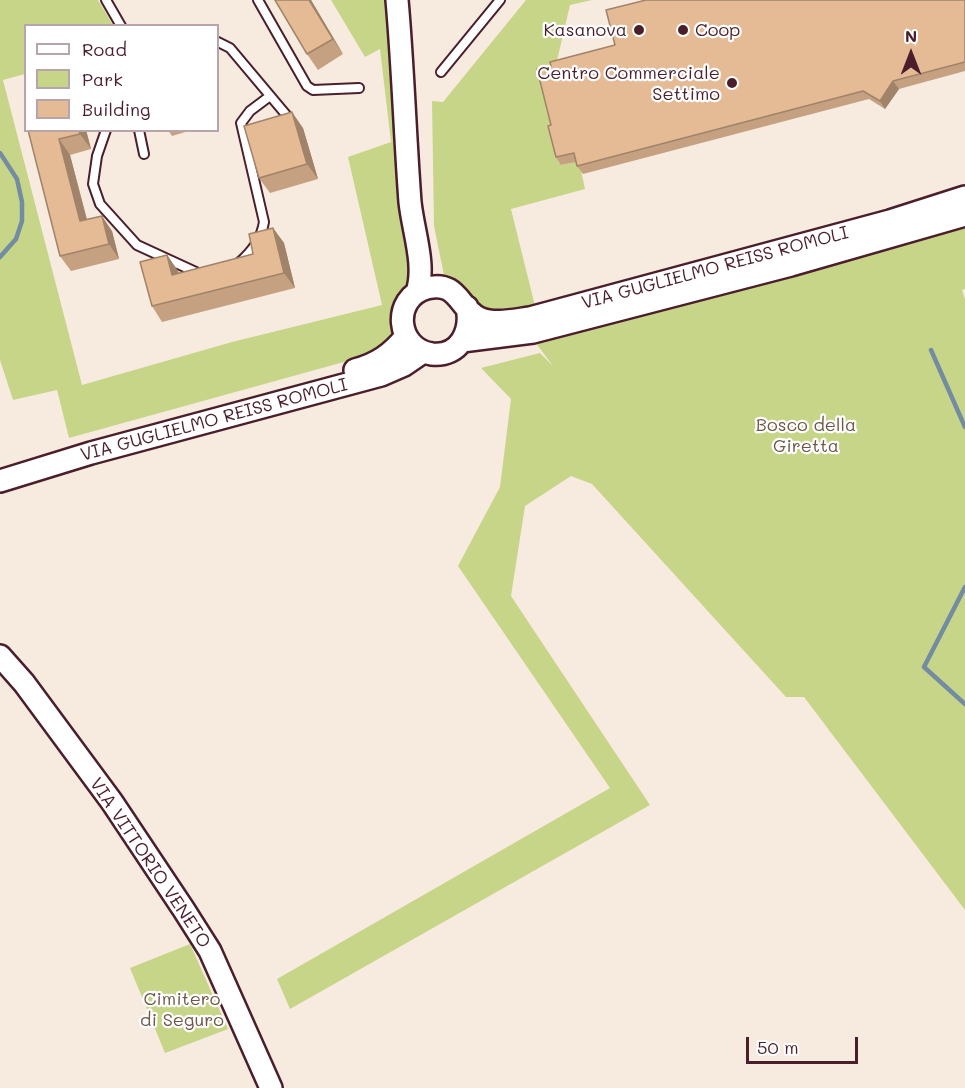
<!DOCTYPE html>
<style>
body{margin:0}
#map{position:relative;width:965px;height:1088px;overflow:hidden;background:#f7ebe0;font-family:Mali,sans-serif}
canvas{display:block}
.legend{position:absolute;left:24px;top:24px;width:195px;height:108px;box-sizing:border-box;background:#fff;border:2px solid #b7a5aa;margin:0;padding:8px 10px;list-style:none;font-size:18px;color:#4a1f2b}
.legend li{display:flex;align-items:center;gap:12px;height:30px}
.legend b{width:30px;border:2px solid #b7a5aa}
.north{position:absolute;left:881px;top:24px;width:60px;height:60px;-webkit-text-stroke:4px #fff;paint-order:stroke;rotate:0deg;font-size:16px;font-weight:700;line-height:24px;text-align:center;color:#4a1f2b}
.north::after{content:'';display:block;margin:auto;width:21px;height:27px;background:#4a1f2b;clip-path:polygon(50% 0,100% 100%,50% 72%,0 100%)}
.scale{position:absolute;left:746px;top:1037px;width:112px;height:27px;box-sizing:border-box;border:3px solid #4a1f2b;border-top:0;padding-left:8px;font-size:18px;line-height:21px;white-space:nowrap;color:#4a1f2b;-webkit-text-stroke:4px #fff;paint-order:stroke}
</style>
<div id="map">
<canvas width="965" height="1088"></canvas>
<ul class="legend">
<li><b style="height:8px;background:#fff"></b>Road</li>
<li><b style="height:16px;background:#c7d588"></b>Park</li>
<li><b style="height:16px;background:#e5bb96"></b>Building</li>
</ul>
<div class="north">N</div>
<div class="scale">50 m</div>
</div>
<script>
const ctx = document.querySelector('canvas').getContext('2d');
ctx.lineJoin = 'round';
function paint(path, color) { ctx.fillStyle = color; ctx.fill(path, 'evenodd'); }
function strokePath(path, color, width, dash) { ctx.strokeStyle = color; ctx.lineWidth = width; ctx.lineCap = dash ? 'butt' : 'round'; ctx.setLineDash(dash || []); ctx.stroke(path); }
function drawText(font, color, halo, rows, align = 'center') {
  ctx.font = font + ' Mali,sans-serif'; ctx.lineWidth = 4.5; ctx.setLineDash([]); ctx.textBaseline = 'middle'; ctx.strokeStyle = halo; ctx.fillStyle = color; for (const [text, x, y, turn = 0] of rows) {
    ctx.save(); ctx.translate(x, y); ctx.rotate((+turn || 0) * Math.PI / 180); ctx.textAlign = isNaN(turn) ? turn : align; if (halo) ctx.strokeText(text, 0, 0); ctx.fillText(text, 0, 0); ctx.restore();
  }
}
paint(new Path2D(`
 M0,0h98l15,25 -87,1 -1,48 -22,6 79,305 150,-43 150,-37 -34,-148 43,-15 -11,-93 -15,8 -34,-57h60l21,284 -16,51 -16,17 -311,86 -12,-48 -44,10 -13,-40z
 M526,0h66l-22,5 -15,64 7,96 17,-4 6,28 -74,20 25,101 -52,5 -25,-31 -15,-9 -10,-49 -2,-125 11,1z
 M965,222v67l-3,1 3,9v611l-161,-213h-18l-194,-213 -21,-8 -46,30 -14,90 139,209 -360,204 -13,-30 333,-191 -152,-222 42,-79 11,-88 -30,-31 59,-15 13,13 -18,-24z
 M190,944l38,85 -63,24 -35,-85z`), '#c7d588');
strokePath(new Path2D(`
 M0,153l17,26 5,23v19l-6,18 -16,18
 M931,350l34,77
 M965,587l-41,80 41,37`), '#738ca1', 4.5);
const lane = new Path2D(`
 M106,0l15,26
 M258,0l49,86 6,4 46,-2
 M218,42l12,6 58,69
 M441,72l59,-72
 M106,130l-9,26 -4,28 7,20 37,41 63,29
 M139,130l5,24
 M240,262c13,-12 21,-23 24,-40l-23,-99 9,-12 20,-15`);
const secondary = new Path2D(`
 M397,0c6,67 8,135 13,202 3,29 16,63 7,90
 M467,307c5,24 -7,50 -35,47 -36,-5 -41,-56 -5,-66 31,-8 32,21 52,30 15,7 35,2 51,0l360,-97 75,-24
 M462,341l71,-9 258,-67 174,-50
 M355,370c22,-6 37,-16 51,-34
 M0,481l91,-28 290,-78 23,-10 19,-13
 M0,656l24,27 88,119 72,108 26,41 61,137`);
strokePath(lane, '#4a1f2b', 12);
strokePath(secondary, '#4a1f2b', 26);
strokePath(lane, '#fff', 8);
strokePath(secondary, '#fff', 21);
paint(new Path2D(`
 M275,0h36l32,54 -25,16 -11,-16z
 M965,0v71l-66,18 -14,20 -16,-10 -286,75 -6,-8 -1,-4 -15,3 -5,-8 -5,-32v-59l64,-21z
 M303,128l15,51 -48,14 -11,-15z
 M28,130h58l5,19 -21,6 17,64 25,12 7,28 -48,12 -11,-15z
 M168,130h24l-20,6z
 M273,228l11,15 11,45 -133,34 -10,-16 15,-51 11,16 1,2 74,-19z`), '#c5a181');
paint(new Path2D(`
 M309,0h2l32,54 -10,-15z
 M893,81l6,8 -14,20 -5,-8z
 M292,112l11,16 15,51 -11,-15z
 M79,130h7l5,19 -11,-15z
 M59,139l11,16 21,81 -11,-15z
 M102,216l10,15 7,28 -10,-15z
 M273,228l11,15 11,45 -11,-15z
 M167,255l11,16 5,19 -11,-15z`), '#a08369');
const building = new Path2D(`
 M275,0h34l24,39 -26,15z
 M646,0h319v62l-72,19 -13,20 -17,-10 -286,75 -3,-13 -18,4 -8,-31 3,-1 -14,-56 14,-3 -1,-4 65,-17 -9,-35z
 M292,112l15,52 -48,14 -15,-52z
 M28,130h51l1,4 -21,5 21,82 22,-5 7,28 -49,12z
 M273,228l11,45 -132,33 -12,-44 27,-7 5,20 81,-21 -4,-20z`);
paint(building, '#e5bb96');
strokePath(building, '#a08369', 1.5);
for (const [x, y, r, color] of [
 [639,30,6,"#4a1f2b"],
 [683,30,6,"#4a1f2b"],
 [732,83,6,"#4a1f2b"]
]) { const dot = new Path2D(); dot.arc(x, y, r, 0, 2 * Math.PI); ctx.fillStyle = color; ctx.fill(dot); strokePath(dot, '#fff', 2); }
drawText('18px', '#4a1f2b', '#fff', [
 ["Kasanova",627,30],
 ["Coop",695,30,"left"],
 ["Centro Commerciale",720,73],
 ["Settimo",720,94]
], 'right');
drawText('18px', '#4a1f2b', '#fff', [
 ["VIA GUGLIELMO REISS ROMOLI",715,268,-15],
 ["VIA GUGLIELMO REISS ROMOLI",214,420,-15],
 ["VIA VITTORIO VENETO",150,863,56]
]);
drawText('18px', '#705647', '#fff', [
 ["Bosco della",806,425],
 ["Giretta",806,446],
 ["Cimitero",182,999],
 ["di Seguro",182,1020]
]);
</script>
